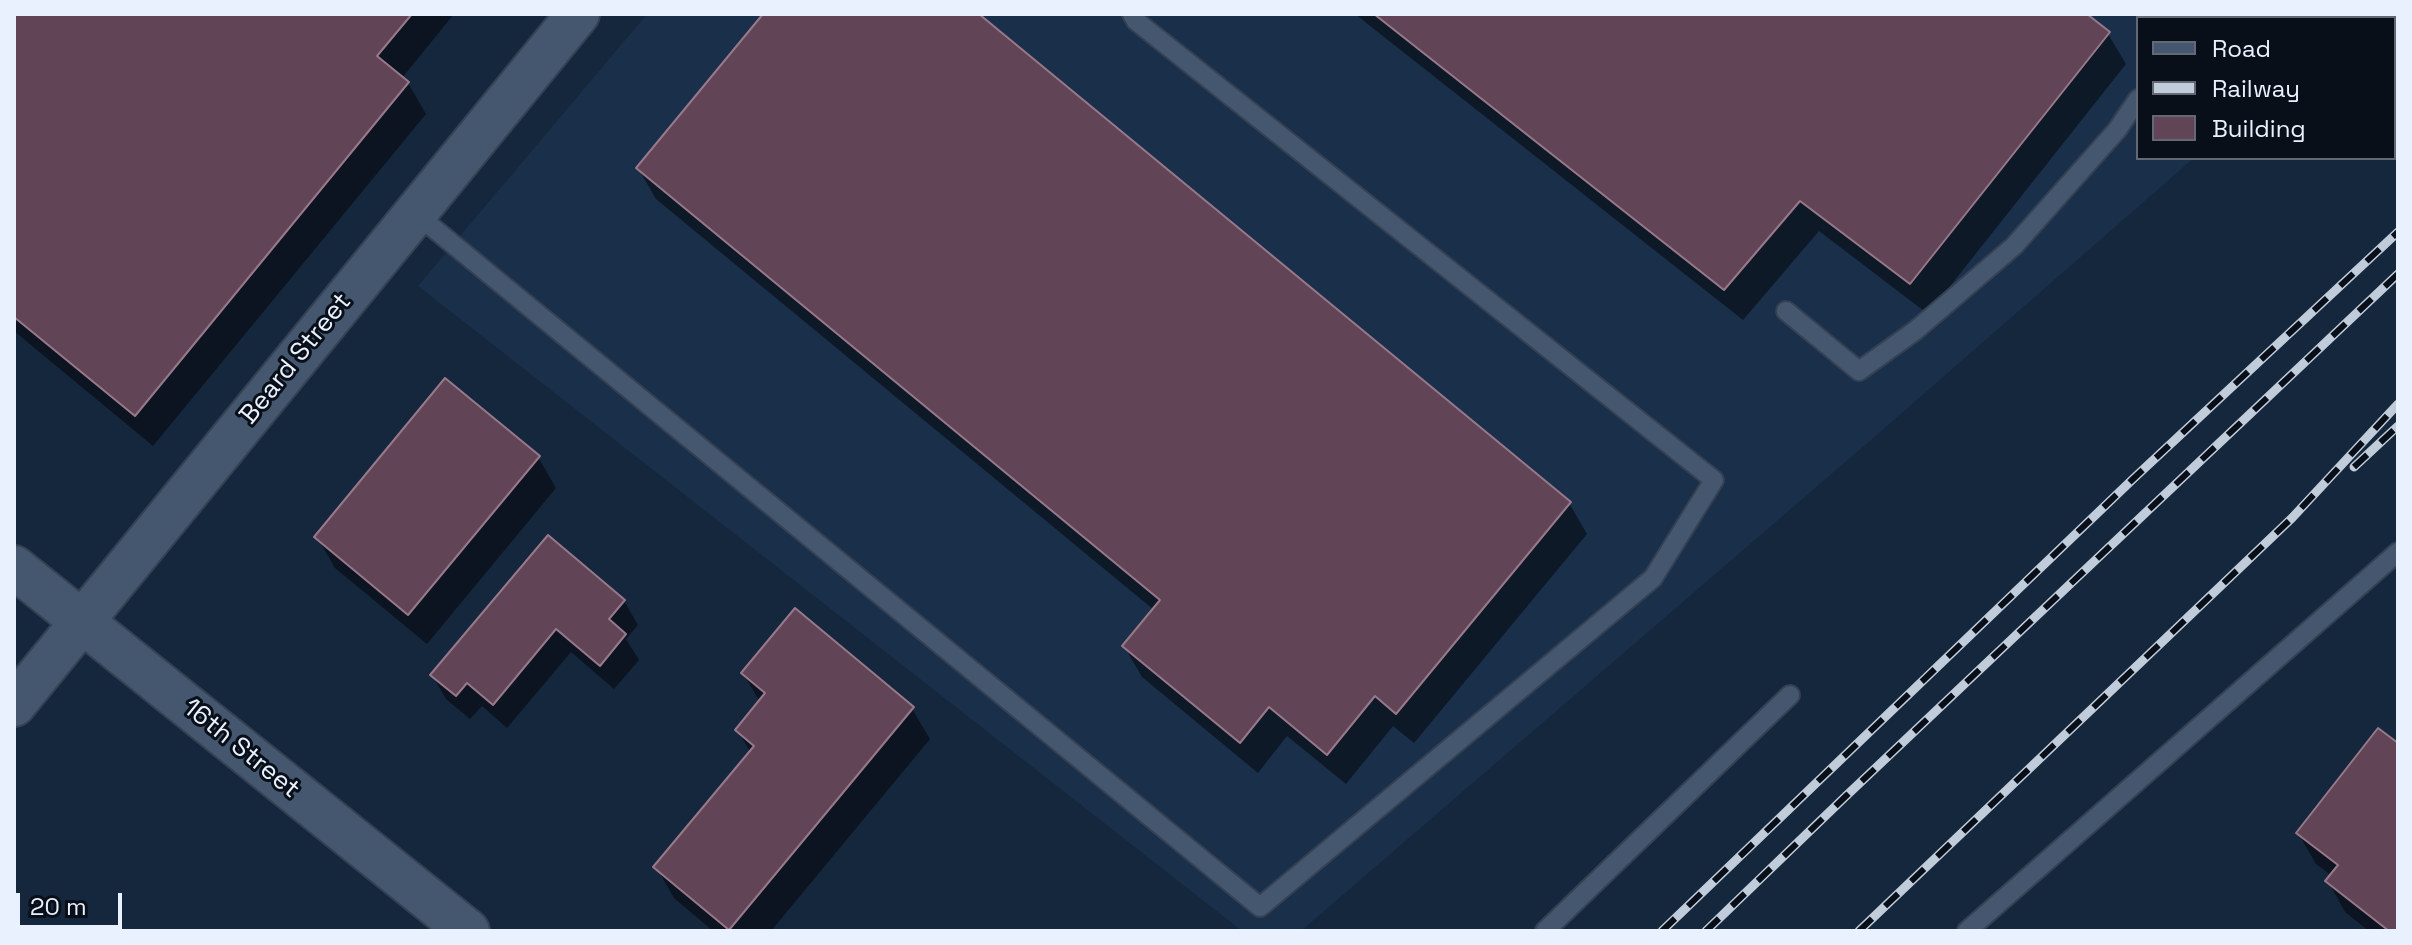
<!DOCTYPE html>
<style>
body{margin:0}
#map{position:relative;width:2412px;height:945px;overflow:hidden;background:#15273c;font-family:"Space Grotesk",sans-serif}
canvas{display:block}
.frame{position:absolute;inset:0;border:16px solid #e8f1fd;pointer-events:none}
.legend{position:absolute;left:2136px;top:16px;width:260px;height:144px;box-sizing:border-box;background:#080f19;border:2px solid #626974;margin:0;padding:10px 14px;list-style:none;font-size:24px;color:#e8f1fd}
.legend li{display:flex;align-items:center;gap:16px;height:40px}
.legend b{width:40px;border:2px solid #626974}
.scale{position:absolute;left:16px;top:893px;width:106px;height:36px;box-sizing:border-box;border:4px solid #e8f1fd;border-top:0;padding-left:10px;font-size:24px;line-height:28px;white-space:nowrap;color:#e8f1fd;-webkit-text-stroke:6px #080f19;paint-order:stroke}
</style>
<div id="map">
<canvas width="2412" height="945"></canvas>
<div class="frame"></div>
<ul class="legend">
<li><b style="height:10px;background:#44576f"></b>Road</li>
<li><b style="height:10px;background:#c1ccda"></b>Railway</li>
<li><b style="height:22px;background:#614455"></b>Building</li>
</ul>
<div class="scale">20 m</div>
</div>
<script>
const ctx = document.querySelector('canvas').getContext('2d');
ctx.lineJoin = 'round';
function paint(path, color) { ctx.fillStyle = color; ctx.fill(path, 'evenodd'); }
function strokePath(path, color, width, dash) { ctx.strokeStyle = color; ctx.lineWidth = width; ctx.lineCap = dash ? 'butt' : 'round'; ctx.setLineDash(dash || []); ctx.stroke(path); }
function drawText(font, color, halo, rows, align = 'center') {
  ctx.font = font + ' "Space Grotesk",sans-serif'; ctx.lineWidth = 6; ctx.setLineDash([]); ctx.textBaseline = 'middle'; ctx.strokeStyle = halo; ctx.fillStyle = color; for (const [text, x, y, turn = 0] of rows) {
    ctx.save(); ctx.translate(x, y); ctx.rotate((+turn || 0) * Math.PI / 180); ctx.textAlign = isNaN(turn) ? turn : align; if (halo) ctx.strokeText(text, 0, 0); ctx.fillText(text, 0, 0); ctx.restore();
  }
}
paint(new Path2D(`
 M647,14h1712l-5,4h-216v140h56l-315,275 -578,498h-59l-824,-645z`), '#192f4a');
paint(new Path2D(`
 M14,14h440l-52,64 6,5 18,31 -273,332 -139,-115z
 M765,14h211l593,489 18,31 -173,209 -21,-17 -47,58 -59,-48 -29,37 -116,-96 -18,-31 30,-36 -498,-411 -18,-31z
 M1355,14h729l24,20 18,30 -198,250 -109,-83 -76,89z
 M2356,14h24l-4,4h-15z
 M538,457l18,31 -129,156 -92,-76 -18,-31z
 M624,601l14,24 -12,14 13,21 -25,29 -43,-37 -64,76 -25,-22 -12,13 -24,-20 -14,-24z
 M743,673l169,36 18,30 -159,192h-58l-39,-33 -18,-31 95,-114 -14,-23 23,-28z
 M2398,746v185h-29l-24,-19 -17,-31 4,-5 -16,-12 -18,-31z`), '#0007');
const building = new Path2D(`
 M14,14h398l-35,42 32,26 -274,334 -121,-99z
 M763,14h216l592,488 -175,212 -21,-18 -48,59 -58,-48 -29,36 -118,-97 38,-46 -524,-432z
 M1374,14h713l23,18 -200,252 -110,-83 -76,89z
 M445,378l95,78 -132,159 -94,-78z
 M548,535l77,65 -16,19 17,15 -26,32 -44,-37 -63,76 -26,-22 -11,13 -26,-21z
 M795,608l119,99 -185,223 -76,-63 101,-121 -19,-16 30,-37 -24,-20z
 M2378,728l20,15v188h-9l-64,-50 13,-16 -42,-32z`);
paint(building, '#614455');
strokePath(building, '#98788b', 2);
const service = new Path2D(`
 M2186,18l1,-4
 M415,213l845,694 393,-329 61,-98 -578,-459 -4,-7
 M1786,311l73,60 57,-41 98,-84 103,-116 21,-31
 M1545,931l245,-236
 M1967,931l431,-379`);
const tertiary = new Path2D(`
 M14,567l454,364
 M14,705l564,-691`);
strokePath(service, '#354153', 22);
strokePath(tertiary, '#354153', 46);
strokePath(service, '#44576f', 18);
strokePath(tertiary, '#44576f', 42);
const rail = new Path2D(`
 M2354,467l44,-41
 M1662,931l471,-452 265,-247
 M1706,931l140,-135 552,-522
 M1859,931l433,-413 106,-114`);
strokePath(rail, '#c1ccda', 9);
strokePath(rail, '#080f19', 6, [18]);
drawText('26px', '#e8f1fd', '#080f19', [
 ["Beard Street",296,359,-51],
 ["16th Street",241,749,39]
]);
</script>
